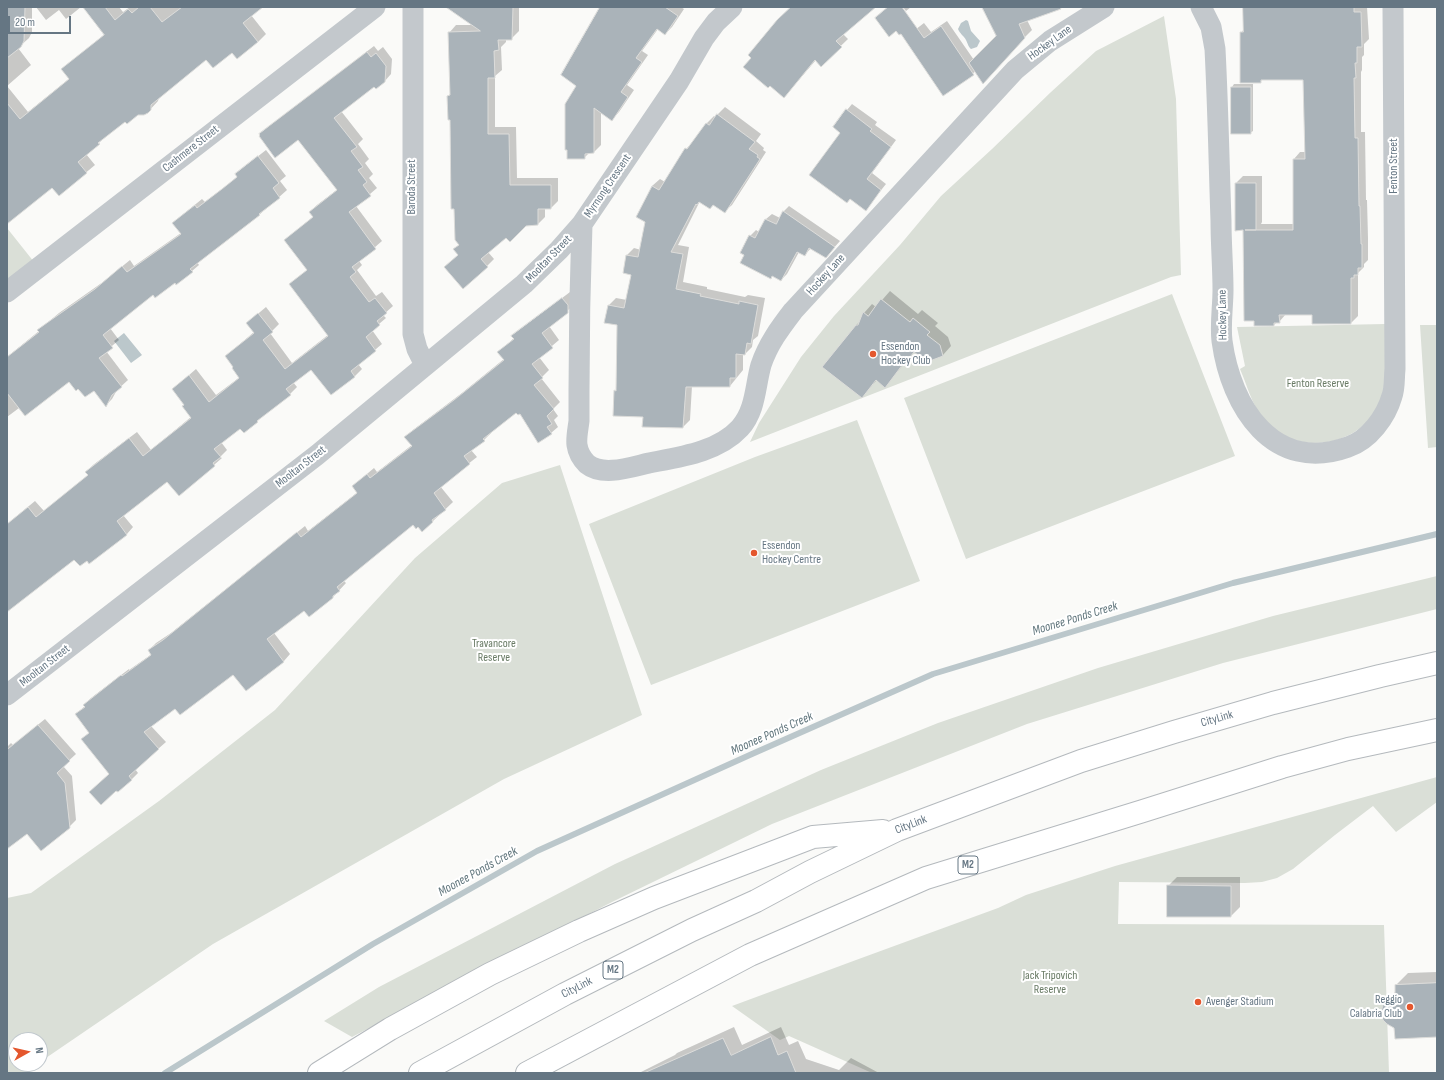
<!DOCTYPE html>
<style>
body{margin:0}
#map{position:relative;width:1444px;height:1080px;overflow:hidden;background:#fafaf8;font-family:"Sofia Sans Condensed",sans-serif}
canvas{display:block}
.frame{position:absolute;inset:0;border:8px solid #657683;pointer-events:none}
.north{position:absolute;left:8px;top:1032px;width:40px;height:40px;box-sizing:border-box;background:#fff;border:1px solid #c1c8cd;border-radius:50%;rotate:82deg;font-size:11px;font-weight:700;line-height:16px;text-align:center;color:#657683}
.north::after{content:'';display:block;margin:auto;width:14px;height:18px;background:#e4572e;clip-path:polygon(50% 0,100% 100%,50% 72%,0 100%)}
.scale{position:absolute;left:8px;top:16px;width:63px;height:18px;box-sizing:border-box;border:2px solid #657683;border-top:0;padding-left:5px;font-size:12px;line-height:14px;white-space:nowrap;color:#657683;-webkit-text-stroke:3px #fff;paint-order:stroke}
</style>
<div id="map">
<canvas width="1444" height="1080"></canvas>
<div class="frame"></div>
<div class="north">N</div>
<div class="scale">20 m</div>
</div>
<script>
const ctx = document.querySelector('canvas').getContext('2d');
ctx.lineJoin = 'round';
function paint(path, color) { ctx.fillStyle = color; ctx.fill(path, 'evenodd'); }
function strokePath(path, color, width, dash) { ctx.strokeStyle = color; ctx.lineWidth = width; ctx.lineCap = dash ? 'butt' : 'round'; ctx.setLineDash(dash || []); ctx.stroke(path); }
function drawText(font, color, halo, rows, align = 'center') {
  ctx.font = font + ' "Sofia Sans Condensed",sans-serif'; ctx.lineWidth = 4; ctx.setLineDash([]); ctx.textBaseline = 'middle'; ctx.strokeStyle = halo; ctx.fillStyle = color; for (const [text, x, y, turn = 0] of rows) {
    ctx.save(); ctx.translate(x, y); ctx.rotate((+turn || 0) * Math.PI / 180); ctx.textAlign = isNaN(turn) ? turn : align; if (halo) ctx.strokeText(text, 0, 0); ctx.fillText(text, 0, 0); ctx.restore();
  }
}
paint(new Path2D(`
 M1164,16l12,83 5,176 -10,2 -421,165 9,-19 42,-66 33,-41 66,-71 41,-49 51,-47 59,-57 45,-41z
 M7,228l31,39 -31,25z
 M1172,294l63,162 -269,103 -62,-161z
 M1385,324c0,24 4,55 -5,78 -12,31 -50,47 -81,39 -4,-1 -8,-1 -12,-3 -6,-3 -19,-14 -24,-19 -11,-14 -16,-34 -23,-50l5,-3 -8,-39z
 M1420,325h17v122l-9,1z
 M857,420l63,161 -269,104 -62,-161 166,-67z
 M560,465l82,250 -138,64 -291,165 -173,118v-22h-24v24h22l-13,9h-18v-175l24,-5 128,-92 116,-91 140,-152 87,-75z
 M1437,576v33l-214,54 -196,61 -255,100 -160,78 -260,135 -28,-16 55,-34 236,-123 206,-94 117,-47 160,-55 175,-52z
 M1437,777v25l-41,30 -23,-26 -38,29 -42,34 -16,9 -15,4 -17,1 -126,-1 -1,42 266,1 5,148h-517l-83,-37 -9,4 -48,-34 124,-46 142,-52 28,-13 89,-29z`), '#dadfd7');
paint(new Path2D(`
 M966,20l2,1 3,10 9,10 -3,6 -6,2c-3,-3 -3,-5 -5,-9 -2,-4 -6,-6 -8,-11l3,-6z
 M124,333l18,22 -11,8 -17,-22z`), '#bbc7cb');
paint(new Path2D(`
 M7,7h25v25l-3,6 -11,10 13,17 -24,21 21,26 42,-34 -8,-9 43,-35 -21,-27h35l4,5 7,-5h132l-11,8 15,19 -8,8 -26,10 -26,6 -47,39 -1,4 -11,12 -9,1 -13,6 -39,34 9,11 -36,30 -6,-8 -46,31z
 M36,7h45l-15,12 -7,-9 -13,10z
 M450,7h69v24l-8,8h-5v3l-5,5 1,23 -7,6v51h21l1,51h41v23l-7,7h-6v9l-7,7 -12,1 -20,11 -18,16 6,7 -7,7 -28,-11 -5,-6 6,-5 -12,-148 3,-3 -2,-60 7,-8h17z
 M600,7h81l3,2 -12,18 -7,7 -7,-5 -16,22 6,4 -21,30 7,5 -15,22 -7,7 -11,-8v34l-7,7h-4l-6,6 -6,-72z
 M793,7h81l-31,27 5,5 -27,26 -5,-5 -32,37z
 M903,7h8l-5,4z
 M995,7h53l-21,13 5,10 -20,20z
 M1244,7h123l2,32 -5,5v11l-2,2v13l-1,2v60h4l1,68h1l1,38v22l-4,4v3l-6,6v43l-7,7 -38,-9h-27l-7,8h-2l-3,3 -30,-96 -8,-46 7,-7h19v46l-1,2h33v-65l6,-7h6l-2,-73h-41l-3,3 -19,-49 3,-4z
 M947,21l27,39 2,11 -33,24 -32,-62 13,-10 7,9z
 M374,46l4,5 5,-4 9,12 -1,15 -7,8 -10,3 -33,26 22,28 -5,5 11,15 -4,4 8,11 -4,4 8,10 -21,18 26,35 -23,20 3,4 -5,5 19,26 6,-4 11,14 -10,9 3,3 -14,12 10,14 -24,20 4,5 -7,7 -24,18 -20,-26 -18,14 4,5 -7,7 -26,20 -7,7 -17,6 -19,15 6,8 -7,7 2,1 -43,37 -12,-15 -44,35 10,12 -6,7 -38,29 -2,-3 -12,-2 -68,52v-80l4,-9 7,-6 17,-14 9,10 45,-36 -2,-3 6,-7 44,-33 14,18 40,-33 -6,-13 -12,-15 23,-20 20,26 24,-18 -14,-21 28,-24 -7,-9 19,-16 13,17 -9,9 22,30 36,-28 -38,-51 18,-14 -23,-30 29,-24 -4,-4 7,-7 21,-16 -39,-51 -38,-4 7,-7z
 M1234,84h19v47l-3,2h-18v-46z
 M852,104l25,18 -2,3 21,15 -24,33 14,11 -20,25 -24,-77 5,-22z
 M725,107l36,27 -5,7 8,7 -1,2 3,2 -34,53 -8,7 -10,-7 -4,3 -10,-7 -22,44 11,2 -6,35 24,5v2l38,8 3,-2 17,3 -7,38 -5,4 -1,7 -7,7h-2v16l-13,16h-38l-2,34 -7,7 -39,-11 -29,-25 2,-2 1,-64 -9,-20 7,-7 11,2 5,-26 -5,-19 7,-7 7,2 11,-64 8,-7 5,3 21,-33 7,-7 14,-19 7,-7 1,1z
 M266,150l20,26 -6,5 7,9 -28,25 -62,47 2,3 -7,6 -38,23 -44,34 9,12 -13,11 22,29 -11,10 -5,9 -6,6 -12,-15 -24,-10 -51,28 -12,9v-60l32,-26 7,-7 13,-11 44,-31 27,-22 4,6 47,-33 -7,-10 7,-7 21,-17 3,3 25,-19 8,-7 5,-8z
 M789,206l51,35 -8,9 -21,-2 -6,7 -6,-3 -12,22 -6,6 -8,-4 -2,2 -26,-24 5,-18 6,-6 3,2 7,-13 6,-5 8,4 3,-6z
 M890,291l28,23 4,-4 16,13 -3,3 13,11 3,9 -8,9 -16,6 -12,-10 -30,35 -8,-6 -15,16 -6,-71 5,-4 3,-8 8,-9 4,3z
 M570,292l4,13 -25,21 10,14 -20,17 10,13 -8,8 19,24 -7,7 5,7 -4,4 4,7 -7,6 -31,-21h-4l-26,20 1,1 -7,7 -13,10 6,7 -37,29 13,16 -20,19 -15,5 -5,-3 -70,57 3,3 -13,14 -29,12 -30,24 16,21 -6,7 -38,29 -13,-17 -57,34 -25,19 15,16 -31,27 3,4 -7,7 -21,-6 -27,-35 7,-7 -14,-18 9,-8 -1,-1 7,-7 38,-29v1l23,-16 -3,-4 7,-7 15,-10 134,-107 3,5 50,-39 3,-13 13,-11 3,4 35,-27 -6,-8 7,-7 49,-37 42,-34 -5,-7 15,-14 6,-8z
 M45,719l31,35 -13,12 9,10 4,44 -7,7 -42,5 -20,16v-101l4,-4 2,2z
 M1177,877h63v30l-9,9 -63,-30z
 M1437,972v64l-52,-34 11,-11v-6l12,-12z
 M734,1027l8,18 39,-18 8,18 9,-4 8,18 33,11 12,-12 28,15h-240l36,-18 2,-2z`), '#0003');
strokePath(new Path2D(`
 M165,1073l208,-129 164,-93 215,-97 181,-80 300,-91 204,-49`), '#bbc7cb', 6);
const building = new Path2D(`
 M7,7h18l-1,34 -3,6 -14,11z
 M83,7h22l10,13 13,-11 4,4 7,-6h11l12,15 20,-15h81l-20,16 15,19 -21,17 -5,-6 -19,15 -7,-8 -55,45v5l-3,3 -4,2h-6l-11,9 -2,-2 -27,21 2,1 -22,18 9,11 -28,23 -7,-8 -45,36v-121l13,16 49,-40 -8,-10 43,-34z
 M446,7h67l-1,33h-14l1,10 -5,1 1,27h-7v56h21l1,51h41v24h-13v16l-12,1 -16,16 -4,-4 -25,21 7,8 -25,22 -19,-22 14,-12 -5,-6 6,-4 -4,-5 -1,-31h-3l-1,-89h-2l-1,-24 3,-1 -2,-63 32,-1z
 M600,7h65l13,9 -13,19 -8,-6 -21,29 6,4 -21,30 7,5 -16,24 -18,-13v45l-9,1v5h-18v-9h-2v-46l11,-18 -15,-11z
 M791,7h85l-40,34 6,6 -21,20 -6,-7 -31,38 -14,-12 -2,2 -25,-21 8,-9 -3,-3 29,-35z
 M888,7h14l22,31 17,-12 33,49 -31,21 -42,-62 -2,1 -3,-4 -7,6 -14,-19z
 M982,7h78l1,2 -42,15 6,14 -42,46 -14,-21 27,-27z
 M1243,7h111v5h7l1,35h-5v16h-2l1,15h-2l1,60h3l1,68h1l1,38h1v24h-4v7h-4v3h-3v46h-39v-9h-33l1,8h-6v3h-20v-5h-10l-1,-91 -8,1v-48h21v47h-11h48v-71h12l-2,-79h-42v3h-21v-51h3z
 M367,52l4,5 5,-4 10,13 -1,16 -9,7 -2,-2 -40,31 23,29 -6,4 12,16 -5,3 9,12 -4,3 8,11 -22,16 27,37 -24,18 4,5 -6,5 19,25 6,-4 12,15 -10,8 3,4 -14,12 10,14 -25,20 4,6 -24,18 -20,-25 -25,19 5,6 -34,26 1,1 -14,11 -4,-4 -26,20 7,8 -8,6 2,3 -36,30 -12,-14 -50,39 10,14 -38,29 -2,-3 -7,5 -6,-6 -67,52v-88l21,-17 8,10 52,-42 -3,-3 44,-34 14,18 48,-38 -9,-12 2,-1 -12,-16 17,-14 20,27 30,-24 -7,-10 1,-1 -8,-11 29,-23 -8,-10 12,-10 15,19 -10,8 22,29 43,-33 -39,-52 18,-14 -23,-30 29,-23 -4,-5 28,-22 -39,-50 -23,18 -16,-22 1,-1 -1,-1z
 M1231,87h20v47h-20z
 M846,109l26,20 -2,2 21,16 -24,32 14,11 -15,21 -16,-12 -3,4 -38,-28 31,-42 -7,-6z
 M717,114l38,28 -6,7 9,6 -1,2 3,2 -35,54 -12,-8 -3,4 -11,-7 -2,3 -1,-1 -25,48 12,2 -7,35 25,5 -1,2 39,8v-3l19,4 -7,39 -4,-1 -2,12 -9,-1v24h-6v9h-44l-3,41 -41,-1 1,-10 -30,-1 1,-26 2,1 1,-66 -13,-2 4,-18 16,3 7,-33 -8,-2 3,-18 12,2 7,-35 -9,-5 16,-31 7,4 26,-42 2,1 19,-26 3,2z
 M258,156l21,27 -6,5 7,10 -21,16 1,1 -70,54 3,3 -17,13 -1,-2 -20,15 -2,-3 -50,40 10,13 -14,10 23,29 -10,8 -6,12 -12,-16 -9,6 -7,-8 -2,2 -7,-9 -44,34 -18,-23v-36l32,-25 -2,-2 14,-10 44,-31 27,-23 5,6 54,-38 -9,-11 23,-18 2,3 25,-19 15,-12 -2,-3z
 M783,211l52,36 -9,11 -17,-10 -4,8 -8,-4 -16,29 -9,-5 -1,3 -31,-16 4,-8 -4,-2 9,-18 6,3 10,-19 11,5z
 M562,298l6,7v8l-26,20 11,15 -21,16 11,14 -9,7 20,24 -7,7 5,8 -5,3 5,7 -14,9 -18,-29 -2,1 -2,-2 -33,26 2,2 -21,15 6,8 -36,29 12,17 -14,10 1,2 -11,10 -4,-5 -2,2 -3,-4 -76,62 3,4 -7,5v2l-24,19 -5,-6 -37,28 17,23 -38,29 -13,-16 -53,40 -5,-6 -31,23 15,17 -30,27 3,4 -14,12 -2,-1 -15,14 -12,-13 20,-18 -28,-35 8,-6 -14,-19 10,-7 -2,-2 38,-30 1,1 29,-21 -3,-5 15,-10 134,-108 4,5 56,-44 -5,-7 15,-12 3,4 42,-32 -8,-9 50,-37 50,-40 -7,-8 17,-13 -3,-3z
 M881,299l29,23 3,-4 17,14 -3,3 13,10 3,11 -16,6 -13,-10 -4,5 -1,-1 -24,32 -9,-8 -14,18 -40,-31 34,-42h2l5,-13 5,4z
 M38,725l32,36 -13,12 8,10 5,45 -29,23 -14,-17 -20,15v-99z
 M1167,885l64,1v31h-64z
 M1437,983v54l-42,2 -1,-11 -7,-4 -4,-4 -2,-8 3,-10 11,-6v-11z
 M771,1037l7,18 9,-4 9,22h-152l79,-35 8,17z`);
paint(building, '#aab3b9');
strokePath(building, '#dcdcda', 1);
const highway = new Path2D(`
 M319,1073l71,-44 100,-55 89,-43 75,-33 159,-61 70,-6
 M420,1073l145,-79 127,-64 64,-29 54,-29 87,-42 184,-69 93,-29 99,-29 107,-27 57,-13
 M527,1073l223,-118 176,-77 217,-67 139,-44 66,-18 89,-19`);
strokePath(highway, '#b4b9bd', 24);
strokePath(new Path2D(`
 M413,7v327l4,15 8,16
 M1201,7l10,20 4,22c3,57 4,114 6,172 0,23 2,46 2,69 0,17 -3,34 -1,51 9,66 51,133 126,106 21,-7 38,-30 44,-51 3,-8 2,-18 3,-27l-2,-362
 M582,224c-2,56 -3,111 -3,167 0,10 0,20 0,30 -1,8 -3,17 -2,24 1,7 5,14 10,19 16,13 44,3 62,-1 31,-6 69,-11 91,-35 16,-18 15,-42 21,-63 7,-21 19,-37 32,-54l222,-241 35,-29 54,-34
 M7,292l368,-285
 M7,695l310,-240 207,-171 35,-34 23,-26 97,-143 25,-43 12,-16 16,-15`), '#c3c8cc', 21);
strokePath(highway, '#fff', 22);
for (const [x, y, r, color] of [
 [873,354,4,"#e4572e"],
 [754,553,4,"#e4572e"],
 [1198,1002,4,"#e4572e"],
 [1410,1007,4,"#e4572e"]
]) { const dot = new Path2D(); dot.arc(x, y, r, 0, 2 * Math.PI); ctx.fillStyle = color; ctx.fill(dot); strokePath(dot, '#fff', 1.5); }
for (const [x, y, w] of [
 [968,865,20],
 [613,970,20]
]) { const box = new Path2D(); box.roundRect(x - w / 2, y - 9, w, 18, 3); ctx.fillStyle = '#fff'; ctx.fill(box); strokePath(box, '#657683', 1); }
drawText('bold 11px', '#657683', null, [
 ["M2",968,865],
 ["M2",613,970]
]);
drawText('12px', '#657683', '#fff', [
 ["Hockey Lane",1050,43,-36],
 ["Cashmere Street",191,149,-38],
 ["Fenton Street",1394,166,-90],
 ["Myrnong Crescent",608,186,-56],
 ["Baroda Street",412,187,-90],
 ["Mooltan Street",549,259,-46],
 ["Hockey Lane",826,275,-48],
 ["Hockey Lane",1223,315,-91],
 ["Mooltan Street",301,467,-38],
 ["Mooltan Street",45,666,-38],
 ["CityLink",1217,719,-16],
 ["CityLink",911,825,-21],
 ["CityLink",577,988,-27]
]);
drawText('12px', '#657683', '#fff', [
 ["Essendon",881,347],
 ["Hockey Club",881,361],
 ["Essendon",762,546],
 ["Hockey Centre",762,560],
 ["Reggio",1402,1000,"right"],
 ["Calabria Club",1402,1014,"right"],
 ["Avenger Stadium",1206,1002]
], 'left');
drawText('12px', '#687a64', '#fff', [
 ["Fenton Reserve",1318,384],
 ["Travancore",494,644],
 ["Reserve",494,658],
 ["Jack Tripovich",1050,976],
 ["Reserve",1050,990]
]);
drawText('italic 13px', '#60757c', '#fff', [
 ["Moonee Ponds Creek",1075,619,-17],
 ["Moonee Ponds Creek",772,734,-24],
 ["Moonee Ponds Creek",478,872,-29]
]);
</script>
